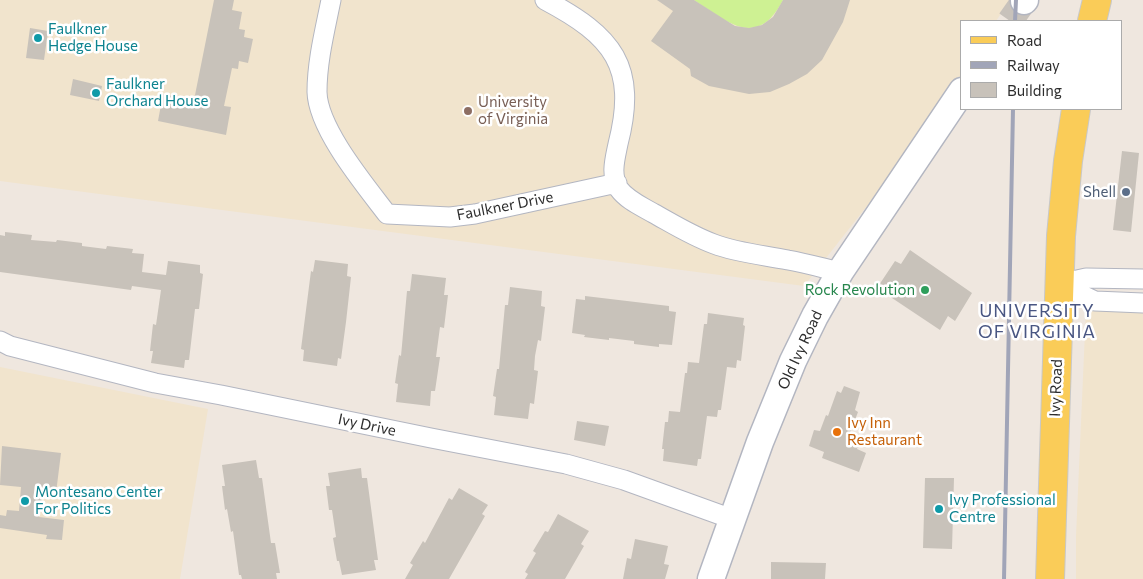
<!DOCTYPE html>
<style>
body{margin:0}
#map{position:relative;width:1143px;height:579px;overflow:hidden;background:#efe7df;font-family:Commissioner,sans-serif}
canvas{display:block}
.legend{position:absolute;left:960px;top:20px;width:162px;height:90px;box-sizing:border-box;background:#fff;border:1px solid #ababab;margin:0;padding:6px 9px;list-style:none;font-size:15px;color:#2d2d2d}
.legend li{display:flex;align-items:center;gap:10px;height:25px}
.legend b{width:25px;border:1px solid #ababab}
</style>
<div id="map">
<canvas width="1143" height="579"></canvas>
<ul class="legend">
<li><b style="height:6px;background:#facc58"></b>Road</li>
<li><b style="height:6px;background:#a1a5b8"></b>Railway</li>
<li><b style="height:14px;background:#c8c2ba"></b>Building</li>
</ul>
</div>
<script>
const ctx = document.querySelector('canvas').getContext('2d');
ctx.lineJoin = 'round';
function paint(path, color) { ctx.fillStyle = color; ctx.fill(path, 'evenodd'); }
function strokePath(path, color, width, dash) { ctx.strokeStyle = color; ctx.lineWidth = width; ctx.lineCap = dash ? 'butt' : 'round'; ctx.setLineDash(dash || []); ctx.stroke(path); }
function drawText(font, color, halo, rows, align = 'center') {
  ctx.font = font + ' Commissioner,sans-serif'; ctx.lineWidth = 5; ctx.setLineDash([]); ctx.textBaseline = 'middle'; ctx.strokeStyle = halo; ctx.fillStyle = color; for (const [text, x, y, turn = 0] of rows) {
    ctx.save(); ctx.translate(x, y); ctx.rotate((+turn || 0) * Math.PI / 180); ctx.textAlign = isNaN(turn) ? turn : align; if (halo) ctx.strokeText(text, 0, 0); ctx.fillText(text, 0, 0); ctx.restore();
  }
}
paint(new Path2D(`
 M0,0h1010l-14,21h-34v52l-51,77 -107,136 -804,-105z
 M1086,309l57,3v267h-67v-43z
 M0,367l208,42 -28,170h-180z`), '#f1e4cd');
paint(new Path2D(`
 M694,0h89c-26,50 -55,22 -89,0z`), '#cef193');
paint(new Path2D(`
 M214,0h20l-2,10 10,2 -3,17 6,1 -1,7 9,2 -5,24 -9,-2 -1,8 -6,-1 -8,38 7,1 -5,28 -68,-14 5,-27 31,6z
 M657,0h37l41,26 14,2 13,-3 11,-8 10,-17h67l-7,22 -21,38 -15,14 -18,10 -19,8 -21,2 -40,-8 -18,-10 -1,-7 -39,-28 22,-30z
 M30,28l18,3 -4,29 -18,-2z
 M73,79l29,7 -3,15 -29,-6z
 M1122,151l17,2 -8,79 -18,-2z
 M5,232l27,3 -1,5 25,2 1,-2 25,3v3l24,3 1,-3 26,3 -1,4 12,1 -2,18 24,3 2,-14 32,4v8l3,1 -4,35h-4l-6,51h-4l-1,8 -33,-5 2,-12h-3l3,-27 3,1 5,-35 -29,-4 -1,4 -131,-18v-37l5,1z
 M910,250l62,43 -17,28 -7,-5 -8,14 -63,-42 18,-27 6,3z
 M315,260l33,4 -1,12 4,1 -5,45 -5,37 -3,-1 -1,8 -34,-5 1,-11 -3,-1 10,-78 2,1z
 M412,274l34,4 -2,17h4l-4,33 -4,-1 -4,30h4l-5,34h-4l-1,15 -34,-4 2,-18 -3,-1 4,-28 2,1 6,-65h3z
 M510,287l32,4 -1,15 4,1 -4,34 -3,-1 -3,16 -1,14 4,1 -4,33 -4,-1 -2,16 -34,-4 2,-18 -3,-1 4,-27h2l6,-64h3z
 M585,296l84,10v5l7,1 -4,33 -13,-1v3l-25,-3v-3l-25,-3v2l-25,-3 1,-2 -13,-2 4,-34 9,1z
 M708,313l36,5 -1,7 2,1 -4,35 -4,-1 -1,8 -9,-1 -6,43h-3l-1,7 -10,-1 -6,43h-3l-1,7 -34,-5 1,-12h-2l3,-27h3l1,-11 11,1 5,-39h2l1,-11 11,1 5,-39h3z
 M844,386l16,6 -5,18 3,2 -9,24 11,4 -3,9 9,4 -7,19 -37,-14 2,-6 -15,-6 5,-16 6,1 6,-16 2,1 9,-25 4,2z
 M577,421l32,5 -4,20 -31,-6z
 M2,446l59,7 -5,40 -13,-2 -4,26 25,3 -2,20 -16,-1 1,-4 -47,-7v-13l6,1 1,-6 12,1 2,-24 -21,-2z
 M256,460l3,18h3l9,65h4l5,30h-4l1,6h-35l-1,-4h-2l-6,-44 -2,1 -4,-23 -2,1 -3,-24h3l-3,-21z
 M361,468l1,10h5l11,82h-4l2,10 -34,5 -3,-14h-2l-4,-23 3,-1 -4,-27h-3l-3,-24h4l-2,-13z
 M925,478h29l-2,71 -29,-1z
 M459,488l29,17 -6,9 3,2 -36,63h-44l8,-14 -3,-2 13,-22 2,2 24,-45 3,2z
 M558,514l31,17 -8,13 3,2 -19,33h-40l3,-5 -3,-2 11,-19 -3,-2 12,-20 3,1z
 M635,539l33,7 -4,18 5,1 -4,14h-42l4,-21 4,1z
 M771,562l55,1 -1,16h-54z`), '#c8c2ba');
strokePath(new Path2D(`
 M1010,21l14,-20`), '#c8c2bb', 26, [26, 13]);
const street = new Path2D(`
 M331,0c-6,30 -14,61 -14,92 1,37 48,93 70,122l63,3 25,-3 142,-31
 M545,0c68,36 93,66 73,144 -3,15 -8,31 1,45 8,11 22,17 34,24 20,11 39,23 61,31 24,9 49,11 74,16 17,3 35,8 52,12
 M1059,284l36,17 48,2
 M1059,284l27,-6 57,1
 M0,341l10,5 145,37 66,12 210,43 135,26 58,16 108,39`);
const secondary = new Path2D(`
 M1024,1l1,-1
 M711,579l49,-137 33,-81 22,-45 25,-44 122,-181`);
const primary = new Path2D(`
 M1092,21l5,-21
 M1050,579l11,-343 7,-75 8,-52`);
strokePath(street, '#b3b6c1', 21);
strokePath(secondary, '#b3b6c1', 29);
strokePath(primary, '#c8c8c8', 30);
strokePath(street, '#fff', 19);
strokePath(secondary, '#fff', 26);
strokePath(primary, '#facc58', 28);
strokePath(new Path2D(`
 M1015,21l1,-21
 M1004,579l9,-470`), '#a1a5b8', 4);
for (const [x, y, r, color] of [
 [38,38,5,"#0f9aa8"],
 [96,93,5,"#0f9aa8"],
 [468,111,5,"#8d6e63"],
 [1126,192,5,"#5c6f8a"],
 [925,290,5,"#2e9e5b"],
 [837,432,5,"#e8710a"],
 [25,501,5,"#0f9aa8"],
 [939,509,5,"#0f9aa8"]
]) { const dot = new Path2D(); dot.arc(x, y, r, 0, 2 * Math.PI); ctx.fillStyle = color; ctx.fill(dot); strokePath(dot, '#fff', 2); }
drawText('15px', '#0d838f', '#fff', [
 ["Faulkner",48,29],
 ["Hedge House",48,46],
 ["Faulkner",106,84],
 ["Orchard House",106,101],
 ["Montesano Center",35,492],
 ["For Politics",35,509],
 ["Ivy Professional",949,500],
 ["Centre",949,517]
], 'left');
drawText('15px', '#785e54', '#fff', [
 ["University",478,102],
 ["of Virginia",478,119]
], 'left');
drawText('15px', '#4e5e75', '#fff', [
 ["Shell",1116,192]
], 'right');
drawText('15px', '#2d2d2d', '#fff', [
 ["Faulkner Drive",505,206,-11],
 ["Old Ivy Road",800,350,-65],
 ["Ivy Road",1056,388,-88],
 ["Ivy Drive",367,425,12]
]);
drawText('15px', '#27864d', '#fff', [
 ["Rock Revolution",915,290]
], 'right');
drawText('15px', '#c56008', '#fff', [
 ["Ivy Inn",847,423],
 ["Restaurant",847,440]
], 'left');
ctx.letterSpacing = '1px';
drawText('18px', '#495682', '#fff', [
 ["UNIVERSITY",1037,311],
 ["OF VIRGINIA",1037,332]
]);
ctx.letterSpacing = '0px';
</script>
